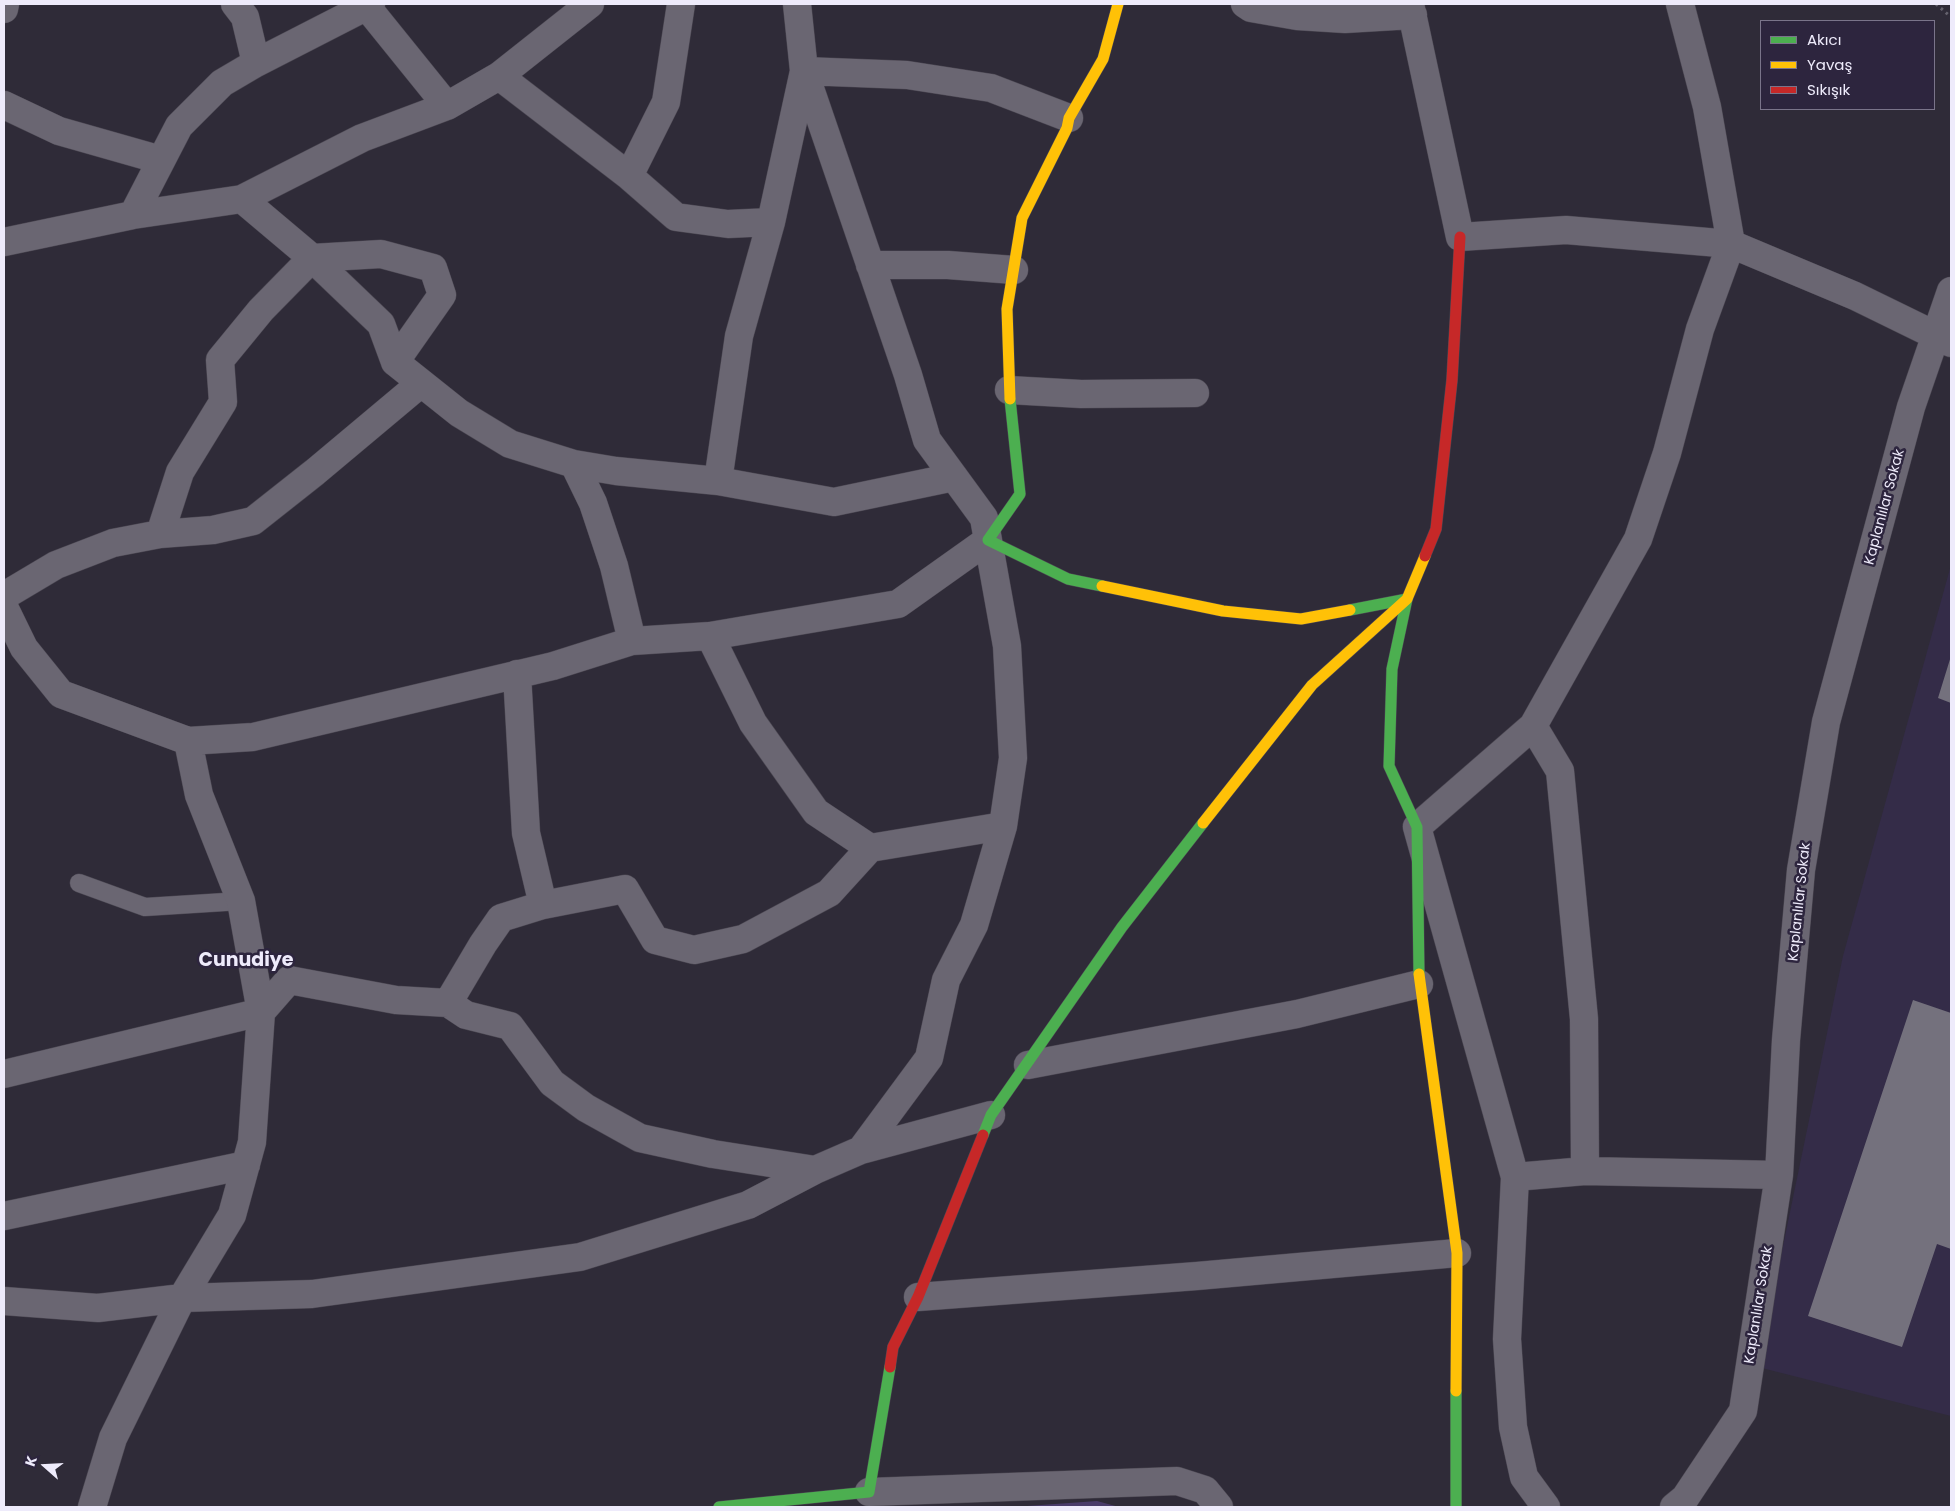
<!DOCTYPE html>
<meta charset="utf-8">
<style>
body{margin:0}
#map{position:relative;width:1955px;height:1511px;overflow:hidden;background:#2f2b38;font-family:Poppins,sans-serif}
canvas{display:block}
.frame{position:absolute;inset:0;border:5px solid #eeebfb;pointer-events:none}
.legend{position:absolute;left:1760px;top:20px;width:175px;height:90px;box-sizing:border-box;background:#2d253e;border:1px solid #7a748a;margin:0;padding:6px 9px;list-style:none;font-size:15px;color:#eeebfb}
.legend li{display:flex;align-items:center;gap:10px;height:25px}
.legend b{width:25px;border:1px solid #7a748a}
.north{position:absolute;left:20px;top:1441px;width:50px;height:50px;-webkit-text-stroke:4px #2d253e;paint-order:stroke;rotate:289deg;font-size:14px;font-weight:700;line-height:20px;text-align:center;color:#eeebfb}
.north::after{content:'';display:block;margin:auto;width:18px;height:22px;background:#eeebfb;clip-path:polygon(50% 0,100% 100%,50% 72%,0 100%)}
</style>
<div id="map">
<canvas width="1955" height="1511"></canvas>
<div class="frame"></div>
<ul class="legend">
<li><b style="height:6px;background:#4caf50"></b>Akıcı</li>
<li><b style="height:6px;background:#ffc107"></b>Yavaş</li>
<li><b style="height:6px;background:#c62828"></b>Sıkışık</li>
</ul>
<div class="north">K</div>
</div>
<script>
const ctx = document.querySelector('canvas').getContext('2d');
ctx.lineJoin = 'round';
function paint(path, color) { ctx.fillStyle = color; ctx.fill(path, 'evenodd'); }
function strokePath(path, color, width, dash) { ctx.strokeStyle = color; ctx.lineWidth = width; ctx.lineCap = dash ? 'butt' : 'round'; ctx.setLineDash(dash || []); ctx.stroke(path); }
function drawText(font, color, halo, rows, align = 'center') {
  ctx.font = font + ' Poppins,sans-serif'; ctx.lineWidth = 5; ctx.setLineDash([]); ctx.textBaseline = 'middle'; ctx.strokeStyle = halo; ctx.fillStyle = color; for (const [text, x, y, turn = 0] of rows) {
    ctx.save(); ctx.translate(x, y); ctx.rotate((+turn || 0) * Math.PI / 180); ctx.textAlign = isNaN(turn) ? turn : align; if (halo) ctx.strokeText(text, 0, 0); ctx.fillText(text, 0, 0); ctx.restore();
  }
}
paint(new Path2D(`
 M1951,565v851l-193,-49 85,-411z`), '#342c48');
paint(new Path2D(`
 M1097,1501l22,6h-106z`), '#493b69');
paint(new Path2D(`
 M1951,656v47l-13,-5z
 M1913,1000l38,13v236l-14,-5 -35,103 -94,-31z`), '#74717d');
const lane = new Path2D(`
 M79,883l66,24 96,-6`);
const street = new Path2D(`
 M235,4l10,13 11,46
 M797,4l7,67 104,304 19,65 57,78 23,128 6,112 -10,68 -29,99 -28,55 -17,78 -68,92
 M1245,4l6,4 46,8 48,3 68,-4
 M1410,4l50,233 106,-7 165,14 124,52 96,47
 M367,7l80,99
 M4,9l1,-5
 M499,76l130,100 47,41 52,7 43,-2
 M4,105l55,26 102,29
 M629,176l37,-74 15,-98
 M242,199l120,-61 85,-32 52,-30 91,-72
 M133,215l46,-89 43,-43 34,-20 115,-59
 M4,242l129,-27 109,-16 70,59 69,-4 52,14 9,27 -47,67 64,51 51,31 64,20 42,7 102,10 116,21 120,-25
 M870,265h78l66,5
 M1009,390l72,4 114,-1
 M574,464l19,39 21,63 18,75
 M718,481l21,-145 32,-114 33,-151 103,4 84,13 78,30
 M160,534l20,-62 43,-70 -3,-42 41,-50 51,-52 69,66 14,38
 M4,596l52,-31 57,-22 47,-9 53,-4 40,-9 62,-49 105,-88
 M4,607l20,41 37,46 127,47 65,-4 300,-71 79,-25 78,-5 188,-32 90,-64
 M710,636l43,87 63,89 54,36 133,-22
 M517,674l9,159 17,72
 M1533,726l27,45 24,248 1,152
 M448,1003l35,-59 18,-26 42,-13 82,-16 30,51 39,10 49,-11 86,-46 41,-45
 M1028,1065l269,-51 122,-30
 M4,1074l257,-62 28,-32 107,20 52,3 18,12 44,11 42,57 34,25 54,30 73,16 102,16
 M1515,1177l-98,-350 116,-101 105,-187 29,-86 33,-124 31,-85 -24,-137 -27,-103
 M4,1216l242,-51
 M918,1297l279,-21 260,-23
 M4,1301l94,7 84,-10 130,-4 268,-37 168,-52 67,-35 46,-20 130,-35
 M869,1492l308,-11 28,9 14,17
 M92,1507l21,-69 69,-140 50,-83 20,-73 9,-130 -20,-111 -42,-106 -11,-54
 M1546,1507l-22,-30 -11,-50 -6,-88 8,-162 70,-6 194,4
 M1674,1507l11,-9 58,-87 36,-236 7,-135 15,-170 25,-148 85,-315 40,-116`);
const fast = new Path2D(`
 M1010,399l10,95 -32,46 80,39 34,7
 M1350,610l57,-11 -15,70 -3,97 28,61 2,147
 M983,1135l8,-20 131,-188 81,-104
 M719,1507l150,-15 21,-125
 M1456,1507v-116`);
const slow = new Path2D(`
 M1010,399l-3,-90 15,-91 45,-90 2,-10 34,-59 15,-55
 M1102,586l121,25 78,8 49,-9
 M1203,823l109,-138 95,-86 18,-43
 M1419,974l38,279 -1,138`);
const jam = new Path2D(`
 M1425,556l11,-27 16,-149 8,-143
 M890,1367l3,-20 25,-50 65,-162`);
strokePath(lane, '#4b4752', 19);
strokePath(street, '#4b4752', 29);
strokePath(fast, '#4b4752', 12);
strokePath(slow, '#4b4752', 12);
strokePath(jam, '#4b4752', 12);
strokePath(new Path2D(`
 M1936,4l15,13`), '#65626e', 3, [2.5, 4]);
strokePath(lane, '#6a6672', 18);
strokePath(street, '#6a6672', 28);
strokePath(fast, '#4caf50', 11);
strokePath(slow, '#ffc107', 11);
strokePath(jam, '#c62828', 11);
drawText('14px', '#eeebfb', '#2d253e', [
 ["Kaplanlılar Sokak",1885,507,-75],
 ["Kaplanlılar Sokak",1800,902,-84],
 ["Kaplanlılar Sokak",1759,1305,-81]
]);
drawText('bold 19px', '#eeebfb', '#2d253e', [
 ["Cunudiye",246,961]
]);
</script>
